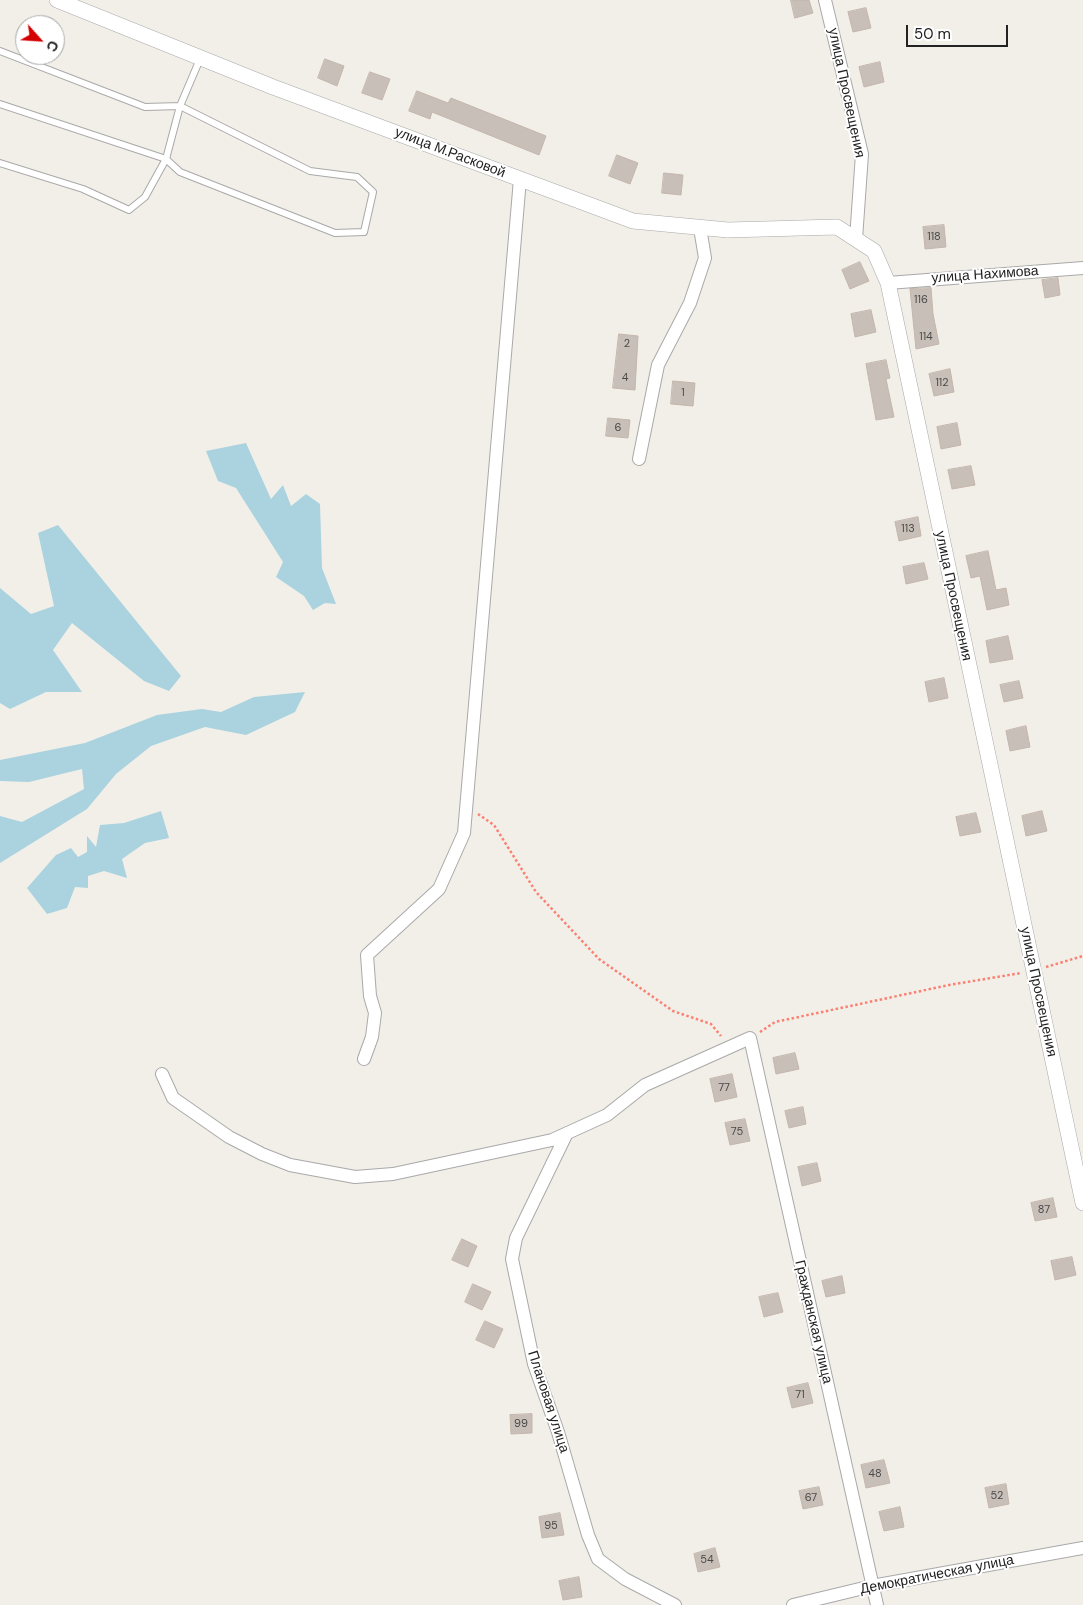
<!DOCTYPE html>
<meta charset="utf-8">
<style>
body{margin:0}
#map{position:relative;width:1083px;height:1605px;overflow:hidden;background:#f2efe9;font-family:"DM Sans",sans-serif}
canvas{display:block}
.north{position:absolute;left:15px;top:15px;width:50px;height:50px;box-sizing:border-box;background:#fff;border:1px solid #a7a7a7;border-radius:50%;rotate:116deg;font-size:14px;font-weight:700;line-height:20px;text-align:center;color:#222}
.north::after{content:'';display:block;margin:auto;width:18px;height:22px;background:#d40000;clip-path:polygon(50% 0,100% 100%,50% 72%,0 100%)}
.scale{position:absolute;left:906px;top:25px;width:102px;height:22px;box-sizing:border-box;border:2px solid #222;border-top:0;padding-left:6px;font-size:15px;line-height:18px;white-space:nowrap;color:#222;-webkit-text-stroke:4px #fff;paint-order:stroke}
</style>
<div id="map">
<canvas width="1083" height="1605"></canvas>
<div class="north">С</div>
<div class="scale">50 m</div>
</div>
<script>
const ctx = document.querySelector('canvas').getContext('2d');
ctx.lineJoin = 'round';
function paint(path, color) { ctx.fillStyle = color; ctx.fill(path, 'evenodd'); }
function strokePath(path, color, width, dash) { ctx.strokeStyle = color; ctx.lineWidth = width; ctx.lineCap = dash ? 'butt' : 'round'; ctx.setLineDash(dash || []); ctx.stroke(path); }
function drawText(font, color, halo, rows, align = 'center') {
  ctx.font = font + ' "DM Sans",sans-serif'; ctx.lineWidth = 4; ctx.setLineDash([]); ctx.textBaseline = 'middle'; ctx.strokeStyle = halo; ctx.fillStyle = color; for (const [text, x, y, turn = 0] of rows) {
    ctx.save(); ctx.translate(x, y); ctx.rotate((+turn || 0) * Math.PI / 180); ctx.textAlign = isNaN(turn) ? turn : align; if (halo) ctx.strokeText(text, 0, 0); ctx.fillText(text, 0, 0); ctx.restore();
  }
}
paint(new Path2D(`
 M246,443l25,56 12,-14 8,21 15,-12 14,10 2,64 14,36 -11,-1 -12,7 -9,-14 -28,-19 7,-15 -47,-74 -18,-7 -12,-30z
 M58,525l123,151 -12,15 -25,-10 -72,-58 -19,27 29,42h-36l-36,17 -10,-6v-115l31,26 23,-8 -16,-73z
 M305,692l-10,20 -49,23 -41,-8 -54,19 -35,28 -29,35 -87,54v-47l22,6 62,-33 -2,-20 -53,13 -29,-1v-21l85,-17 72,-28 45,-6 19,3 33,-15z
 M161,811l8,27 -24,5 -23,16 5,19 -23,-7 -16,5v12l-13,-1 -8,21 -20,6 -20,-26 29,-33 15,-7 7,9 9,-5v-16l9,11 4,-22 24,-2z`), '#aad3df');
const building = new Path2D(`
 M791,0h18l4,13 -18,5z
 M866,8l5,20 -18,4 -5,-20z
 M325,59l19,7 -7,20 -19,-8z
 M880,62l4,20 -20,5 -5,-20z
 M370,72l20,7 -8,21 -20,-7z
 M417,91l31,12 3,-5 95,38 -7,19 -107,-43 -2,7 -21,-8z
 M617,155l21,8 -8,21 -21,-8z
 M664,173l19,2 -2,20 -19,-2z
 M944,225l2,22 -21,2 -2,-22z
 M860,262l9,19 -19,8 -8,-19z
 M1058,278l2,17 -15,3 -3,-18z
 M931,288l2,26 6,30 -23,5 -6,-60z
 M871,310l5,22 -21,5 -4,-23z
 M619,334l19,2 -3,54 -22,-2z
 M886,360l4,18 -4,1 8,38 -18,3 -10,-56z
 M950,369l4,23 -20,4 -5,-22z
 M673,381l22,2 -2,23 -22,-2z
 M608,418l22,2 -2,18 -22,-2z
 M957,423l4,22 -20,4 -4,-22z
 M971,466l4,19 -23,4 -4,-19z
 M918,517l3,19 -22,5 -4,-19z
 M988,551l8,39 10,-2 3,17 -22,5 -7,-34 -9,2 -5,-22z
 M924,563l4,16 -22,5 -3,-17z
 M1008,636l5,23 -23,4 -4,-22z
 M944,678l4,20 -19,4 -4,-20z
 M1019,681l4,17 -19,4 -4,-17z
 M1026,726l4,21 -20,4 -4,-20z
 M1042,811l5,20 -21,5 -4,-20z
 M976,813l5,19 -21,4 -4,-19z
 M795,1053l4,16 -23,5 -3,-16z
 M732,1074l5,23 -22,5 -5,-23z
 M803,1107l3,17 -17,4 -4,-17z
 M745,1119l5,22 -20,4 -5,-22z
 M817,1163l4,18 -19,5 -4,-19z
 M1053,1198l4,19 -22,4 -4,-18z
 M462,1239l15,7 -9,21 -16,-7z
 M1072,1257l4,18 -21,5 -4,-19z
 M842,1276l3,17 -19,4 -4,-16z
 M473,1284l18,8 -9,18 -17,-8z
 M778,1293l5,19 -19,5 -5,-20z
 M485,1321l18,8 -9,19 -18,-8z
 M808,1383l5,20 -21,5 -5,-20z
 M532,1414v19l-21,1 -1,-19z
 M884,1460l6,23 -24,5 -5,-23z
 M1006,1484l3,20 -20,4 -4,-20z
 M819,1487l4,18 -20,4 -4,-18z
 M900,1507l4,20 -20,4 -5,-19z
 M560,1513l4,22 -22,3 -3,-21z
 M715,1548l5,19 -22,5 -4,-18z
 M579,1577l3,20 -19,3 -4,-19z`);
paint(building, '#c7bfb8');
strokePath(building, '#c4b6ab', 1);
const service = new Path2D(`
 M0,51l145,56 35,-1 130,65 47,6 16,15 -9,40 -29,1 -155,-61 -14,-13 14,-53 20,-47
 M0,104l166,55 -21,38 -16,13 -46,-21 -83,-26`);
const minor = new Path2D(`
 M825,0l37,154 -6,85
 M888,283l195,-15
 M639,459l19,-94 32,-62 15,-45 -5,-30
 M364,1059l8,-22 3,-24 -5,-17 -3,-41 72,-66 25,-56 56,-654
 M162,1074l11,24 56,39 33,17 28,11 65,12 38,-3 159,-34 55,-25 38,-30 105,-47 127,567
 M567,1133l-51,105 -4,21 22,105 24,68 30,103 10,24 27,20 50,26
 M793,1605l79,-19 211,-38`);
const tertiary = new Path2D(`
 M57,0l216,87 360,134 95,9 109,-3 37,24 14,32 195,920`);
strokePath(service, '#a9a9a9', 8);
strokePath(minor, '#a9a9a9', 14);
strokePath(tertiary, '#a9a9a9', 16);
strokePath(new Path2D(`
 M478,814l16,11 42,67 63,67 74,52 38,13 10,12
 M1046,967l37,-11
 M760,1032l15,-10 174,-37 72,-12`), '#fa8072', 2.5, [2.5, 2.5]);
strokePath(service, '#fff', 6);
strokePath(minor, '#fff', 12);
strokePath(tertiary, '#fff', 15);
drawText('11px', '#4b4948', null, [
 ["118",934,237],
 ["116",921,300],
 ["114",926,337],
 ["2",627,344],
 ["4",625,378],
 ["112",942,383],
 ["1",683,393],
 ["6",618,428],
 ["113",908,529],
 ["77",724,1088],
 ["75",737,1132],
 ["87",1044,1210],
 ["71",800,1395],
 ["99",521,1424],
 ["48",875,1474],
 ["52",997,1496],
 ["67",811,1498],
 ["95",551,1526],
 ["54",707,1560]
]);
drawText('14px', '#222', '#fff', [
 ["улица Просвещения",846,93,78],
 ["улица М.Расковой",450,153,21],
 ["улица Нахимова",985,275,-4],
 ["улица Просвещения",953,596,78],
 ["улица Просвещения",1038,992,78],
 ["Гражданская улица",813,1322,77],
 ["Плановая улица",548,1402,72],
 ["Демократическая улица",937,1575,-11]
]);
</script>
